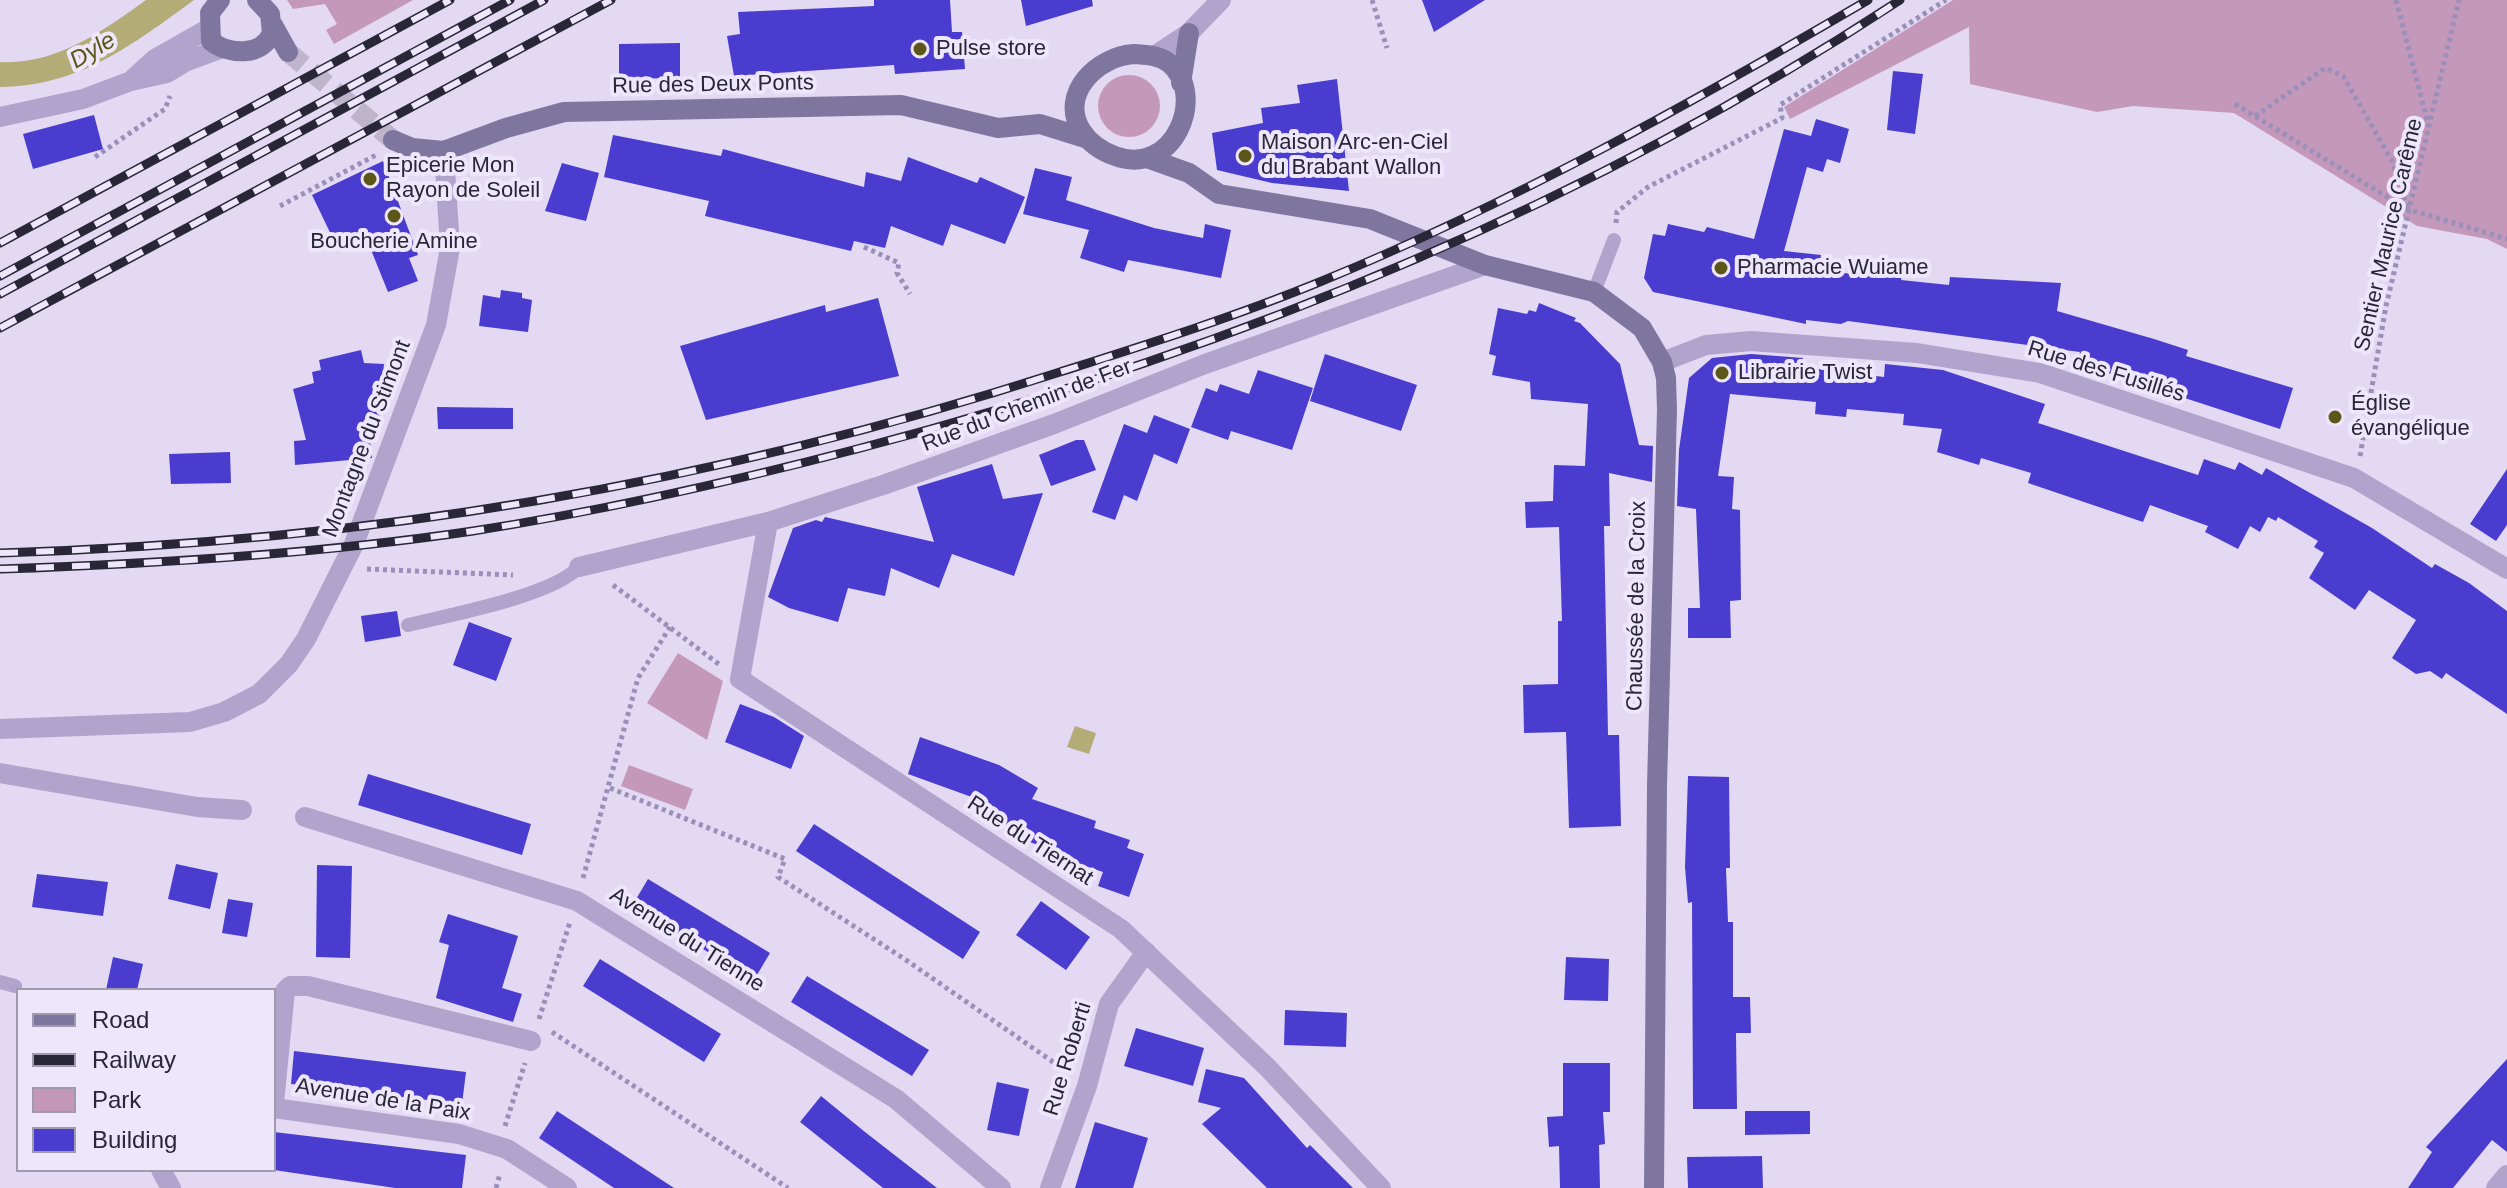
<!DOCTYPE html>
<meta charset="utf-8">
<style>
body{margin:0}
#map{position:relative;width:2507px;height:1188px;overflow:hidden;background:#e3d9f3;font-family:Arial,sans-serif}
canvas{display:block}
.legend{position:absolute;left:16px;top:988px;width:260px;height:184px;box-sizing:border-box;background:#eee6fb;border:2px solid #9f9aad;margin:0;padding:10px 14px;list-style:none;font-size:24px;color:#292737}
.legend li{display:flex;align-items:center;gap:16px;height:40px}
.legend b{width:40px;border:2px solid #9f9aad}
</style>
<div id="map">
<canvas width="2507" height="1188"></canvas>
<ul class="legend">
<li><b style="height:10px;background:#7f76a0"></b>Road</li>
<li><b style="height:10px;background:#292737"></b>Railway</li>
<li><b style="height:22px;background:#c498bb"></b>Park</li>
<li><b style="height:22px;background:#4a3ccf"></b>Building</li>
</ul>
</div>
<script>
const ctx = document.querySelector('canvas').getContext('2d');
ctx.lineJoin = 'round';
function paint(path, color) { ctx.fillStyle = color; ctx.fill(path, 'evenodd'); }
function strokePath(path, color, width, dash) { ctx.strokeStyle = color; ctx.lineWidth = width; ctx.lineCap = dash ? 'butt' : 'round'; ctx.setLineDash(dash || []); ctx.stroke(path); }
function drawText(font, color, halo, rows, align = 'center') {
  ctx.font = font + ' Arial,sans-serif'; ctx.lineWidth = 8; ctx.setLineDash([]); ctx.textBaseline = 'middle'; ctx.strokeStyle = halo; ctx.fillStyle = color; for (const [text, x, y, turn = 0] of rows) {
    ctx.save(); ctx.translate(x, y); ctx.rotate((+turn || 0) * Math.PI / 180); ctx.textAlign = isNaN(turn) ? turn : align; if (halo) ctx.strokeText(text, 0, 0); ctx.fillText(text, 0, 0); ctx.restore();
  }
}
paint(new Path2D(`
 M287,0h126l-79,44 -8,-14 11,-6 -12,-20 -32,5z
 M1953,0h554v249l-20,-10 -70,-13 -183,-113 -101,-7 -36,6 -127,-28 -1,-57 -179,92 -6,-12z
 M1098 106a31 31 0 1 1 62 0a31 31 0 1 1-62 0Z
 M678,653l45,28 -16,59 -60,-37z
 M629,765l64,24 -8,21 -64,-24z`), '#c498bb');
paint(new Path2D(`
 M146,0h48c-62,45 -114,86 -194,87v-25c56,3 103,-31 146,-62z
 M1075,726l21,7 -7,21 -22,-7z`), '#b3ac76');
paint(new Path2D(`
 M874,0h76l2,32h10l3,37 -70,5 -1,-9 -160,11 -7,-40 13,-2 -2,-22 136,-6z
 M1021,0h71l1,6 -67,20z
 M1422,0h63l-51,32z
 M680,43v35l-61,1v-35z
 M1893,71l30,3 -8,60 -28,-4z
 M1337,79l12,112 -77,-8 -55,-13 -5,-37 51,-10 -2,-15 39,-5 -3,-18z
 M94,115l9,34 -70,20 -10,-35z
 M1816,119l33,10 -9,34 -13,-4 -4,13 -16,-5 -23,84 37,4 -2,15 50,6v-4l33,3 -1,5 48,5 1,-8 111,6 -4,28 97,28 34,11 -2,6 107,32 -13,41 -203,-66 3,-11 -232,-31 -7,3 -35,-4v4l-153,-32 -9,-14 9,-44 12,2 3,-12 36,8 3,-5 47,12 30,-110 27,7z
 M613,135l108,21 2,-7 141,38 2,-15 35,9 7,-24 69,26 3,-6 45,20 -20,47 -54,-20 -8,22 -52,-20 -6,22 -31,-7 -3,10 -146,-35 4,-15 -105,-24z
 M383,161l35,94 -9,3 9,23 -30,11 -21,-52 -30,7 -25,-52z
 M562,163l37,10 -13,48 -41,-10z
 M1035,168l37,9 -6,23 88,28 49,10 2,-14 26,6 -10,48 -93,-18 -4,12 -44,-14 9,-28 -66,-16z
 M501,290l21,3v5l10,2 -4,32 -49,-6 4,-31 17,3z
 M878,298l21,78 -193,44 -26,-74 145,-41 1,7z
 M1539,303l37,15 -2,3 6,2 40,41 19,81 14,1 -1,36 -43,-9 1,53h-6l4,209h11l2,91 -52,2 -3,-96 -42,1 -1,-48 35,-1v-63h4l-3,-94 -33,1 -1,-26 28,-1 1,-36 31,1 3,-62 -57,-5 -1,-17 -38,-7 4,-19 -7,-2 9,-46 29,6 2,-4 7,2z
 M361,350l3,13 20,1 -6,67 -9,-1 3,28 -77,7 -1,-24 12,-1 -13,-51 21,-6 -2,-11 9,-2 -2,-10z
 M1325,354l92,31 -16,46 -91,-30z
 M1751,354l52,4 -1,9 82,10 1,-13 58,6 102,34 -7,19 160,52 6,-16 31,11 4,-8 23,13 4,-7 106,60 60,40 3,-4 34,19 38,28v103l-61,-41 -4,6 -12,-8 -14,3 -24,-16 24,-38 -47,-30 -14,20 -46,-32 15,-25 -10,-6 4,-6 -40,-24 -2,4 -8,-4 -8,15 -10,-6 -12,23 -33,-17 3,-6 -58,-21 -7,17 -115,-39 3,-10 -50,-15 -2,7 -42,-13 5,-23 -39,-4 1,-11 -57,-5 -1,8 -31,-3 1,-12 -86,-8 -12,82 16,1 -2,32 8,1 1,90 -11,1 1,37h-43v-30h12l-4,-99 -19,-3 2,-56 10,-72 23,-20z
 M1258,370l55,18 -21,62 -61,-19 -3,9 -37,-13 15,-39 11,4 3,-8 29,10z
 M437,407l76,1v21h-75z
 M1154,415l36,14 -13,35 -23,-10 -17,47 -13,-6 -9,25 -23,-8 32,-88 23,9z
 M1076,440h8l12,30 -45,16 -12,-31z
 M230,452l1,31 -60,1 -2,-30z
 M992,464l11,35 40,-6 -29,83 -62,-22 -13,34 -48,-20 -6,28 -37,-8 -10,34 -49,-14 -21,-11 25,-69 23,-8 6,2 3,-5 109,25 -17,-55z
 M2507,469v56l-11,16 -26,-17z
 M397,611l4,25 -36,6 -4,-26z
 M469,622l43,16 -16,43 -43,-16z
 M740,704l34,13 30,19 -13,33 -66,-27z
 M920,737l79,28 39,23 -6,11 64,22 -2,7 36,12 -3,8 17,6 -15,43 -31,-11 5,-14 -53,-18 2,-4 -28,-10 2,-4 -40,-23 5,-9 -83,-30z
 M368,774l163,50 -9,31 -164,-50z
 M1688,776l41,1 1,91h-4l2,54h5v75h17l1,36h-15l1,76h-44l-1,-207 -4,1 -3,-36z
 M814,824l166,108 -17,27 -167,-108z
 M176,864l42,9 -8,36 -42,-10z
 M317,865l35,1 -2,92 -34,-1z
 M37,874l71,8 -5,34 -71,-9z
 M648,879l122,74 -16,27 -122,-74z
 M228,899l25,4 -6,34 -25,-4z
 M1041,901l49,36 -24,33 -50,-35z
 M448,914l70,22 -16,52 20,6 -9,28 -77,-24 13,-53 -10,-3z
 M113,957l30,7 -6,26h-31z
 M1566,957l43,2 -1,42 -44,-1z
 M600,959l121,75 -17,28 -121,-76z
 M807,976l122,74 -17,26 -121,-74z
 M1285,1010l62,3 -1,34 -62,-2z
 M1136,1028l68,20 -11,38 -69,-20z
 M294,1051l172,21 -4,32 -171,-20z
 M2507,1059v93l-15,-12 -39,48h-45l24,-36 -6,-5z
 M1563,1063h47v49h-7l2,32 -6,1 1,43h-40l-1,-42 -10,1 -2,-30 16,-1z
 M1206,1069l38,9 63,70 3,-3 43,43h-86l-65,-64 19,-16 -23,-6z
 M997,1082l32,7 -10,47 -32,-6z
 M821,1096l44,36 72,56h-54l-83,-66z
 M557,1111l76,50 41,27h-60l-75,-50z
 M1745,1111h65v23l-65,1z
 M1095,1122l53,16 -15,50h-58z
 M274,1132l192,23 -4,33h-67l-121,-18z
 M1762,1156l1,32h-75l-1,-31z`), '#4a3ccf');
strokePath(new Path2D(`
 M288,52l105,88`), '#beb5cd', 20, [20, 10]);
strokePath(new Path2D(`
 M1372,0l15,48
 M2396,0l33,127
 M2235,104l172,105 100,30
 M2255,116l70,-48 18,8 49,85 15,46
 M95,157l70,-48 5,-13
 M280,206l98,-52
 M1616,223l1,-11 31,-25 134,-69 -2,-13 166,-105
 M864,247l35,16 -2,10 13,21
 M2360,456l26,-150 73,-306
 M367,569l146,6
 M613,585l107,80
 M610,788l175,71 -7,18 128,83 163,113
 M583,878l55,-200 32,-51
 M539,1019l31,-97
 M552,1032l236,156
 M505,1126l20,-63
 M496,1188l4,-14`), '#9a8fb8', 5, [4, 4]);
strokePath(new Path2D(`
 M1594,292l20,-52
 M408,625c41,-10 144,-29 171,-58
 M0,982l15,4`), '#b1a4cc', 14);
strokePath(new Path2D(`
 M134,78l21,-19 53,-30
 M0,117l83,-18 48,-18 36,-8 18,-11 35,-13
 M768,522l-28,157 381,250 146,138 114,121
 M579,567l189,-45 115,-37 171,-61 151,-60 280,-99
 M0,729l190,-7 34,-10 35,-18 30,-30 17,-25 48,-95 82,-219 14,-77 -6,-97
 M0,773l197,34 45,3
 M305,817l272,84 319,198 105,89
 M274,1103l11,-112 5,-5h18l223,55
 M274,1108l185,26 48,15 60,39
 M161,1170l10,18
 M1050,1188l37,-102 22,-82 37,-52
 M2496,1188l11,-13`), '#b1a4cc', 20);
strokePath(new Path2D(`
 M1154,56l35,-23 32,-33
 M1662,362l44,-17 45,-4 166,12 123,20 314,105 153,91`), '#b1a4cc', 20);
strokePath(new Path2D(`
 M220,0l-10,13 1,28c17,14 51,16 61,-8l-2,-19 -13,-14
 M273,25l15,27
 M1134,54c12,1 25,1 35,9 39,31 5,115 -54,93 -14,-5 -26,-13 -34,-26 -22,-37 17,-74 53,-76z
 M1181,83l8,-50
 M393,140l19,8 32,3 62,-23 58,-16 337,-7 97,23 42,-4 48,15
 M1147,158l42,15 30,21 151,25 115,46 109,27 48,36 20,34 4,16 1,32 -10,375 -3,403`), '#7f76a0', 20);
const rail = new Path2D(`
 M0,243l450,-243
 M0,276l510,-276
 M0,294l544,-294
 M0,328l611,-328
 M0,553c368,-11 709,-68 1060,-181 88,-28 177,-56 262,-91 190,-78 370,-178 546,-281
 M0,569c158,-5 316,-15 473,-38 129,-20 257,-49 384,-82 368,-96 725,-240 1043,-449`);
strokePath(rail, '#292737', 9);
strokePath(rail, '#eee6fb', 6, [18]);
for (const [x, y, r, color] of [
 [920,49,8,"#5c5719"],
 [1245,156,8,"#5c5719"],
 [370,179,8,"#5c5719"],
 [394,216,8,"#5c5719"],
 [1721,268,8,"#5c5719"],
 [1722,373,8,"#5c5719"],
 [2335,417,8,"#5c5719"]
]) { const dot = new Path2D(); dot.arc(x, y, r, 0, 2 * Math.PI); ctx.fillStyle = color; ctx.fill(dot); strokePath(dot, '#eee6fb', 3); }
drawText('22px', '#292737', '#eee6fb', [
 ["Pulse store",936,49],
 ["Maison Arc-en-Ciel",1261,143],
 ["du Brabant Wallon",1261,168],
 ["Epicerie Mon",386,166],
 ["Rayon de Soleil",386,191],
 ["Boucherie Amine",394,242,"center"],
 ["Pharmacie Wuiame",1737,268],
 ["Librairie Twist",1738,373],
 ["Église",2351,404],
 ["évangélique",2351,429]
], 'left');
drawText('22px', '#292737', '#eee6fb', [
 ["Rue des Deux Ponts",713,85,-1],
 ["Sentier Maurice Carême",2389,235,-77],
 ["Rue des Fusillés",2106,372,17],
 ["Rue du Chemin de Fer",1027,406,-21],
 ["Montagne du Stimont",367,439,-69],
 ["Chaussée de la Croix",1637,606,-89],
 ["Rue du Tiernat",1030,841,33],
 ["Avenue du Tienne",687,940,32],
 ["Rue Roberti",1068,1059,-73],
 ["Avenue de la Paix",383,1100,9]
]);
drawText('italic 24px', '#5c5719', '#eee6fb', [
 ["Dyle",93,51,-31]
]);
</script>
